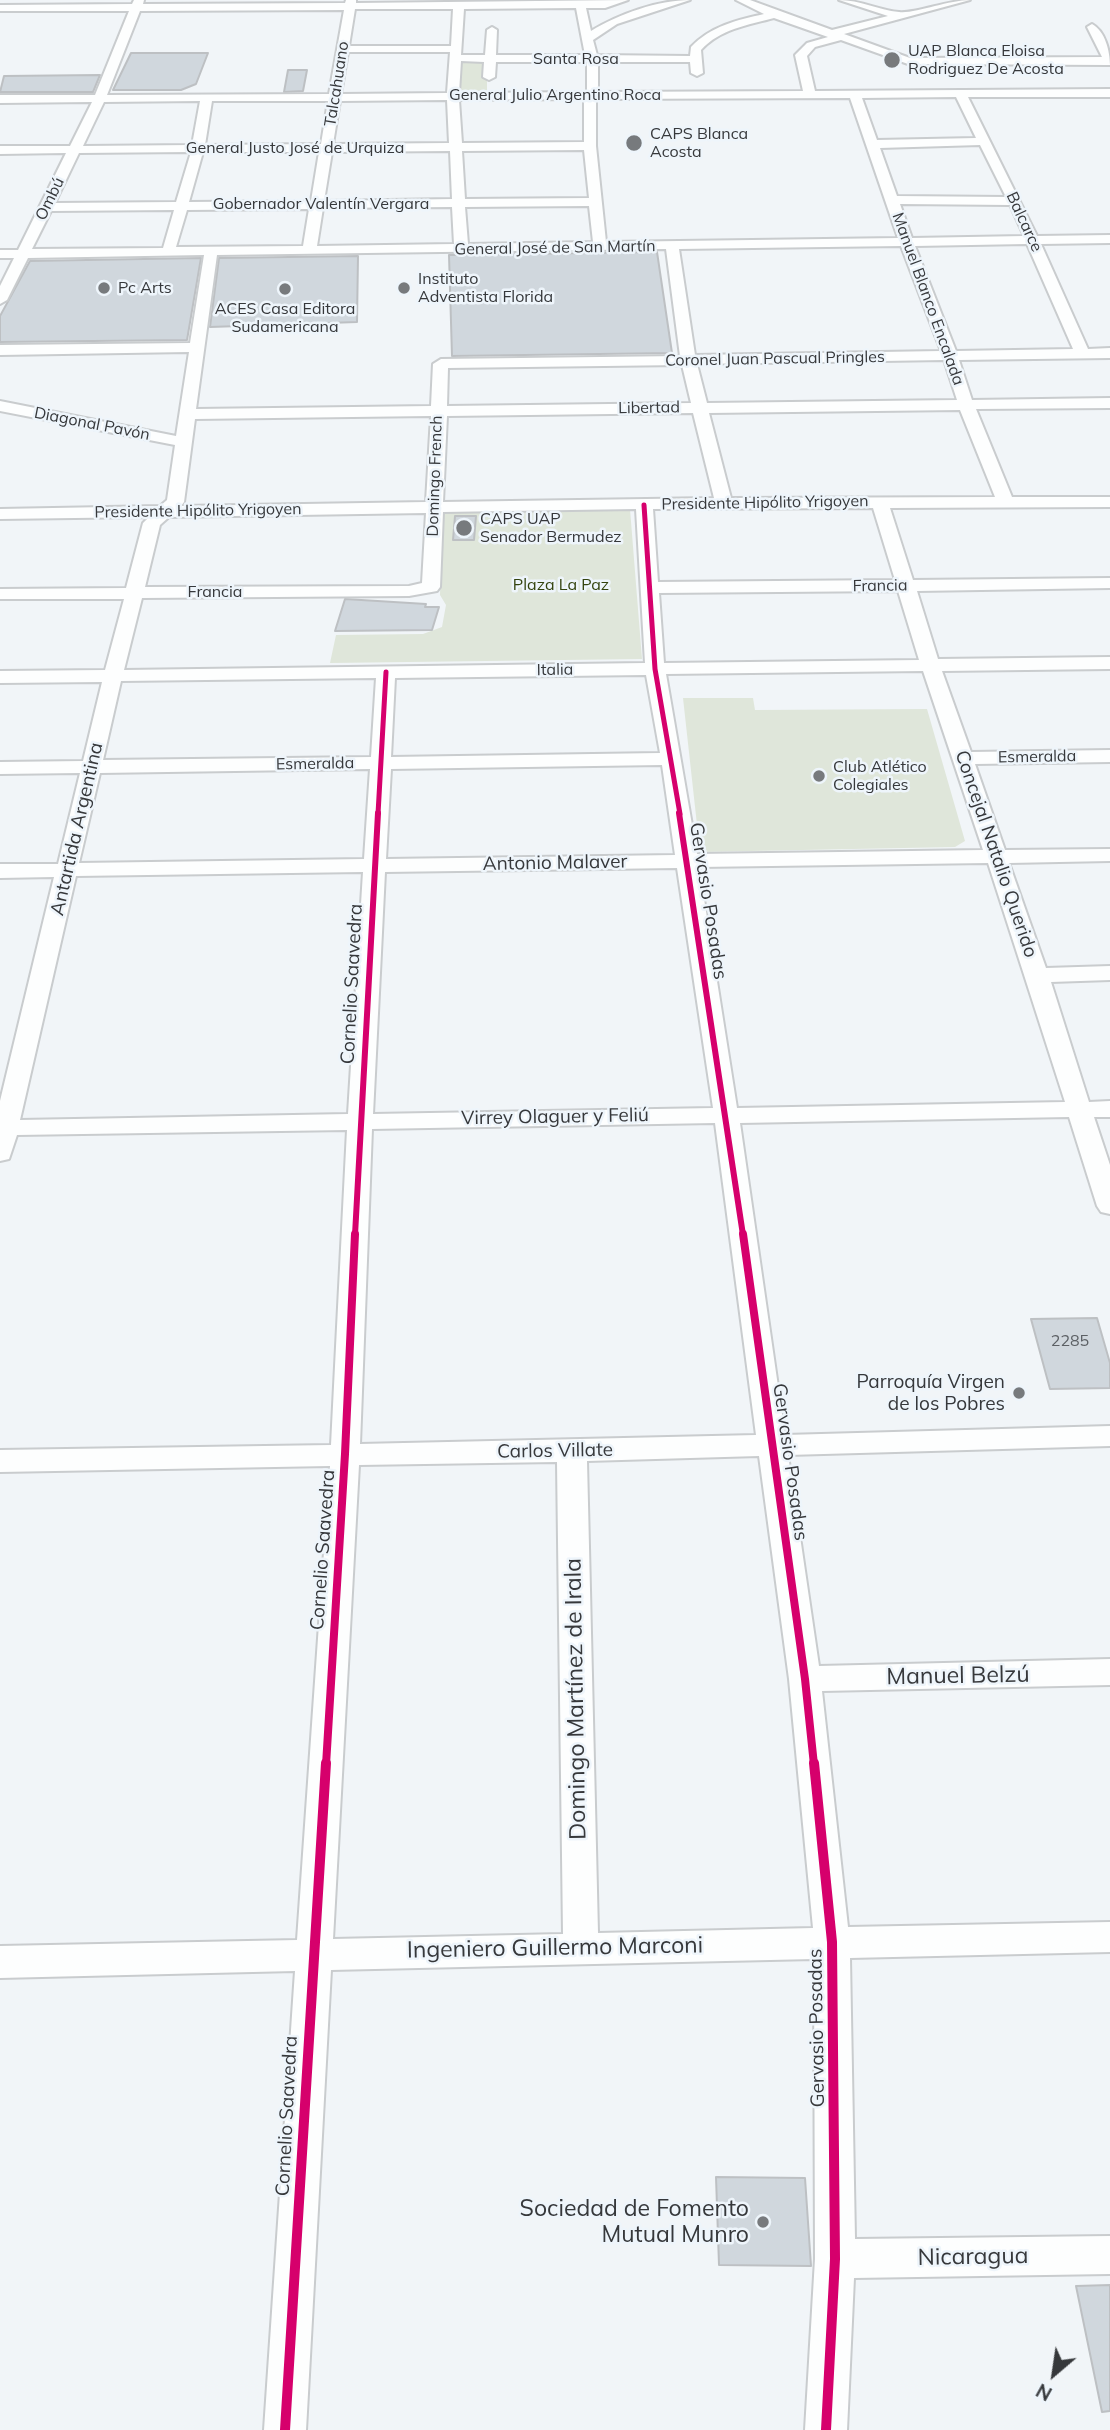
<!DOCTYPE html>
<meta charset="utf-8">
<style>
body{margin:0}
#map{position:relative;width:1110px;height:2430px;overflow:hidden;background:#f1f5f8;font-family:Mulish,sans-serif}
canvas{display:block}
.north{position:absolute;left:1019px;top:2339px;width:70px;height:70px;-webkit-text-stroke:5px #eef5fb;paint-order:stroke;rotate:209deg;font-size:19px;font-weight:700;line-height:28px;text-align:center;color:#36383b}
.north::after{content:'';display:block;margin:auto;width:24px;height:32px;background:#36383b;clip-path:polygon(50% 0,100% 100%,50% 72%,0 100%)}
</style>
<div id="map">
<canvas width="1110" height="2430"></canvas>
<div class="north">N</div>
</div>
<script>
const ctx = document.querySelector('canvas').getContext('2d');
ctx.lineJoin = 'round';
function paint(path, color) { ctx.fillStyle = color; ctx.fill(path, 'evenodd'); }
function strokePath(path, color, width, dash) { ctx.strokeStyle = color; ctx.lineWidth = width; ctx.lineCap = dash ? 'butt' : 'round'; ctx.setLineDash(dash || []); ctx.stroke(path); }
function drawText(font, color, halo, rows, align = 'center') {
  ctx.font = font + ' Mulish,sans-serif'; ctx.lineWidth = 5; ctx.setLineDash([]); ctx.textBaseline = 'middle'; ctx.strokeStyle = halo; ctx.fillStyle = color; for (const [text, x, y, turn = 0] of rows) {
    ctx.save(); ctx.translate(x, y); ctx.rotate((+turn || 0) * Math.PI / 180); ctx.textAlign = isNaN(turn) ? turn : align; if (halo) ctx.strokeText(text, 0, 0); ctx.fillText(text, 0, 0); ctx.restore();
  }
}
paint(new Path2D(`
 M460,60h27v33h-29z
 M630,509l12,150 -312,4 6,-28 87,-1 19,-7 4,-22 -6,-10 2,-84z
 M683,698h70l2,12 172,-1 38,132 -10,6 -255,5z`), '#dfe6da');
const building = new Path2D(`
 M131,53h77l-12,31 -15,6h-68z
 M288,70h19l-4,21 -19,1z
 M100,75l-7,17h-93l4,-16z
 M657,252l15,101 -220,3 -3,-101z
 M358,256l-1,66 -147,5 9,-69z
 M201,258l-14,82 -187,2v-26l30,-55z
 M455,516h21l-2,24h-21z
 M345,599l81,5 -1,3h14l-7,23 -97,1z
 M1097,1318l13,45v25l-60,1 -19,-70z
 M716,2177l89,1 6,88 -92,-1z
 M1110,2285v126l-8,1 -26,-126z`);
paint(building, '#d0d7dd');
strokePath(building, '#bdc0c3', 2);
const minor = new Path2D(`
 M134,0h10l-1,4 202,-1 1,-3h10v3l272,-3 -23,8h-19l5,23c28,-17 67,-31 99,-31l-73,24 -24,16 4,15 93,1 1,-9c20,-21 46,-27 73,-33l-28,-14h14l82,30 56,-14 -49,-16c21,0 39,10 60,12 16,2 49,-12 71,-12l-126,34 66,24 192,-1 -15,-30 5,-3c13,7 18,27 18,41l-202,-1 -67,-24 -26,7 -8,9 8,35 295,-2v8h-142l69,139 73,-1v8l-69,1 47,105 22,-1v10l-151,2 13,40 138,-2v10l-134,1 36,88h98v10l-220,1 23,72 197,-2v10l-193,3 21,68 172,-2v12l-168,2 29,81 139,-2v12l-135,2 30,86 105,-1v12l-101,2 37,105 64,-2v14l-59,2 38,120 21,-1v16h-16l16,48v49l-9,-2 -4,-6 -28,-89 -329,6 45,312 325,-9v20l-322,9 31,211 291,-7v26l-288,6 26,236 262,-5v30l-260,6 5,281 255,-3v38l-256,4 -7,152h-42l10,-171 -1,-300 -483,11 -25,460h-42l31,-459 -295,7v-32l297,-6 33,-474 -330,6v-22l331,-5 16,-315 -330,5 -8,24 -9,2v-60l54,-224 -54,1v-14h58l22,-91 -80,1v-12l83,-1 19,-79 -102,1v-12l105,-1 19,-71h-124v-10l126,-1 17,-65 6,-6 -149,2v-10l160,-3 7,-6 8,-55 -175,-34v-10l176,35 13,-84 -189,3v-10l190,-2 14,-88 -176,3 -21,42 -7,4v-18l14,-28h-14v-8h18l48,-97 -66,1v-8h70l22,-44 -92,1v-8h95l34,-84h-129v-6l132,-1zM576,8l9,47h-89l1,-25 -5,-3 -5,3 -2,25h-24l3,-46zM355,9h98l-2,37h-102zM344,10l-15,84 -222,1 33,-84zM774,18l54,19 -21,6 -12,12 8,36 -205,1v-30h92l1,11 6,3 6,-3 -2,-23c19,-21 47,-25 73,-32zM348,52h102l-3,41 -106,1zM461,61l23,1 -1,15 6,3 6,-3 1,-15h91v30l-128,1zM956,97l20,41 -99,2 -15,-42zM850,98l48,140 -292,4 -10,-96v-47zM584,99v43l-122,1 -3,-43zM447,100l2,43 -116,1 7,-43zM200,101l-8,44 -109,1 21,-44zM212,101h116l-7,43 -116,1zM980,145l26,52 -109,-1 -17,-48zM584,150l5,48 -124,1 -3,-48zM450,151l2,48 -128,2 8,-49zM191,152l-15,50 -121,1 24,-50zM203,152h116l-8,49 -122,1zM900,204l110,1 14,31 -112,2zM589,206l4,36 -125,2 -3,-37zM452,207l2,37 -137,2 6,-38zM309,209l-6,37 -127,1 11,-37zM174,210l-11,38 -131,1 19,-38zM1027,244l46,105 -117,2 -41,-105zM901,246l40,105 -246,4 -16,-106zM666,249l14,107 -239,3 -8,5 -2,42 -235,3 21,-154zM944,360l13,40 -250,3 -10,-39zM682,365l9,38 -244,3 1,-38zM960,410l35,87 -264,1 -22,-85zM693,413l21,85 -271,4 4,-86zM431,416l-5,86 -245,4 3,-4 11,-83zM873,508l22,72 -237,2 -5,-73zM636,509l9,154 -521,7 18,-72 267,-2 28,-5 3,-4 3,-75zM426,513l-4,70 -13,3 -264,1 15,-62 9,-8zM898,591l21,69 -255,3 -5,-70zM923,671l60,179 -286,4 -31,-180zM646,675l14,78 -269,4 4,-79zM376,678l-5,79 -268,3 18,-79zM662,765l13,90 -289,4 5,-90zM370,769l-6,90 -285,4 21,-90zM988,863l77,239 -328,6 -38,-241zM677,868l36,240 -340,6 12,-242zM363,872l-15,242 -328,6 56,-244zM715,1123l41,312 -396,9 12,-315zM759,1456l30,223 24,249 -215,5 -11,-472zM557,1462l6,472 -230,5 26,-474z`);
strokePath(minor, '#c9ccce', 4);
paint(minor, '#fdfefe');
strokePath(new Path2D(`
 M644,505l11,164 25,145
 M378,814l8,-142`), '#d6006c', 5);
strokePath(new Path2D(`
 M679,813l64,422
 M355,1235l23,-422`), '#d6006c', 6);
strokePath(new Path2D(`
 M743,1234l62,445 9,86
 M326,1765l19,-311 10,-220`), '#d6006c', 8);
strokePath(new Path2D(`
 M814,1763l18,179 3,317 -9,171
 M285,2430l41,-667`), '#d6006c', 10);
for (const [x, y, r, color] of [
 [892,60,9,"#777a7d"],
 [634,143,9,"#777a7d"],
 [104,288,7,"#777a7d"],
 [404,288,7,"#777a7d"],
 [285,289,7,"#777a7d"],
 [464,528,9,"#777a7d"],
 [819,776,7,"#777a7d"],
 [1019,1393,7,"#777a7d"],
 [763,2222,7,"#777a7d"]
]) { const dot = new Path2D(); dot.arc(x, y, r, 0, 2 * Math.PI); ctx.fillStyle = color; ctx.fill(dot); strokePath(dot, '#eef5fb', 2.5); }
drawText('16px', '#36383b', '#eef5fb', [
 ["UAP Blanca Eloisa",908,51],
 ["Rodriguez De Acosta",908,69],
 ["CAPS Blanca",650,134],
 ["Acosta",650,152],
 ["Instituto",418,279],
 ["Adventista Florida",418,297],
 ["Pc Arts",118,288],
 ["ACES Casa Editora",285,309,"center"],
 ["Sudamericana",285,327,"center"],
 ["CAPS UAP",480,519],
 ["Senador Bermudez",480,537],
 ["Club Atlético",833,767],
 ["Colegiales",833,785]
], 'left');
drawText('16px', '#36383b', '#eef5fb', [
 ["Santa Rosa",576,59],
 ["Talcahuano",337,84,-81],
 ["General Julio Argentino Roca",555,95],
 ["General Justo José de Urquiza",295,148],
 ["Ombú",50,199,-64],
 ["Gobernador Valentín Vergara",321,204],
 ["Balcarce",1024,222,65],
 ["General José de San Martín",555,248,-1],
 ["Manuel Blanco Encalada",928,299,70],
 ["Coronel Juan Pascual Pringles",775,359,-1],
 ["Libertad",649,408,-1],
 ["Diagonal Pavón",92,424,11],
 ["Domingo French",435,476,-88],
 ["Presidente Hipólito Yrigoyen",765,503,-1],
 ["Presidente Hipólito Yrigoyen",198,511,-1],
 ["Francia",880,586,-1],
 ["Francia",215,592],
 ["Italia",555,670,-1],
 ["Esmeralda",1037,757,-1],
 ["Esmeralda",315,764,-1]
]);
drawText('16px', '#33430d', '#eef5fb', [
 ["Plaza La Paz",561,585]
]);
drawText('16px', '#5c6064', null, [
 ["2285",1070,1341]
]);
drawText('19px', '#36383b', '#eef5fb', [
 ["Antartida Argentina",77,829,-77],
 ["Concejal Natalio Querido",996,854,71],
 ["Antonio Malaver",555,863,-1],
 ["Gervasio Posadas",708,901,81],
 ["Cornelio Saavedra",352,984,-87],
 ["Virrey Olaguer y Feliú",555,1117,-1],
 ["Carlos Villate",555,1451,-1],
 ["Gervasio Posadas",790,1462,82],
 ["Cornelio Saavedra",323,1550,-86],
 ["Gervasio Posadas",817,2028,-91],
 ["Cornelio Saavedra",287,2116,-87]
]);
drawText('19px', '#36383b', '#eef5fb', [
 ["Parroquía Virgen",1005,1382],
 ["de los Pobres",1005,1404]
], 'right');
drawText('23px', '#36383b', '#eef5fb', [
 ["Manuel Belzú",958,1676,-1],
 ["Domingo Martínez de Irala",576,1699,-91],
 ["Ingeniero Guillermo Marconi",555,1948,-1],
 ["Nicaragua",973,2257,-1]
]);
drawText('23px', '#36383b', '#eef5fb', [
 ["Sociedad de Fomento",749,2209],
 ["Mutual Munro",749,2235]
], 'right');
</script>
